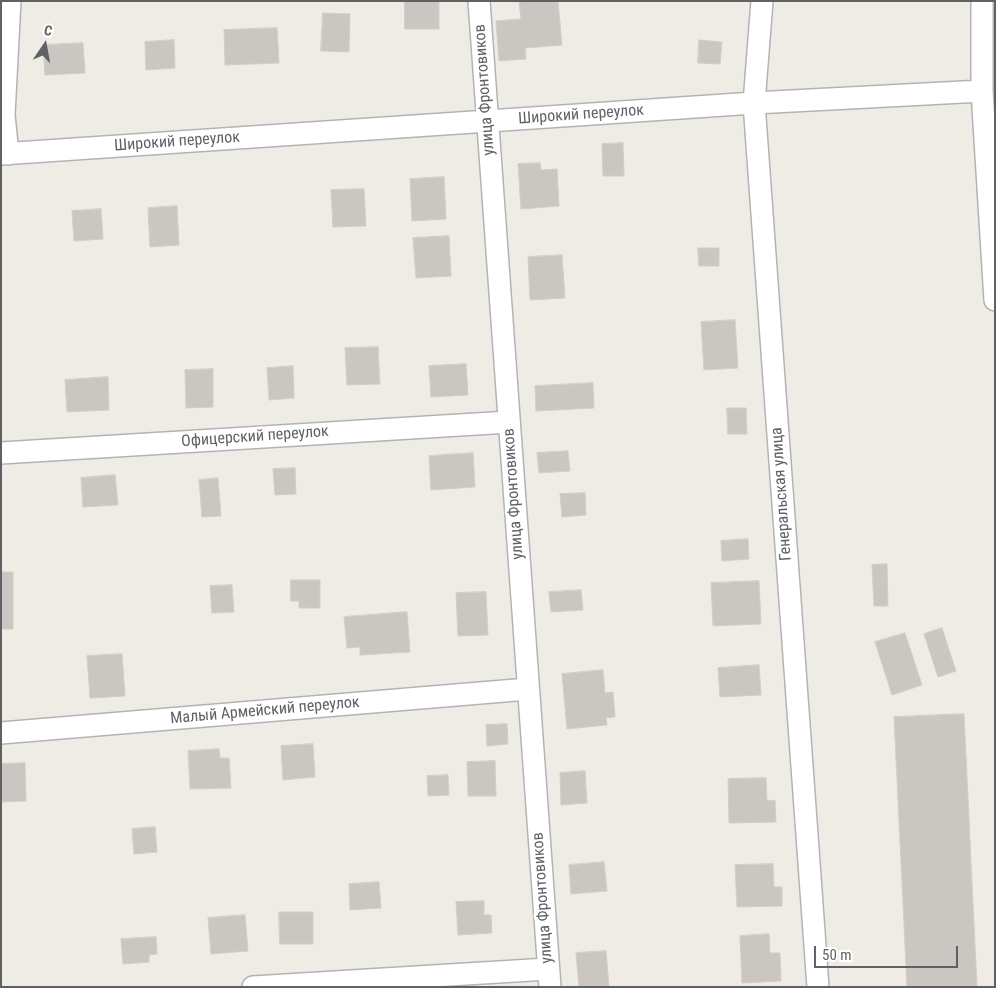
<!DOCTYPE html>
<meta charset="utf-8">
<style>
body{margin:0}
#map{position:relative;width:996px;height:988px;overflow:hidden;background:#efece6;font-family:"Roboto Condensed",sans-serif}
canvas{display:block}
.frame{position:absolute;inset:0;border:2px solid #5e6265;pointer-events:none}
.north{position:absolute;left:20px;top:20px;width:50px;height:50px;-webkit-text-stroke:4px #fff;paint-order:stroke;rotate:12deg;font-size:14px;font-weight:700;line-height:20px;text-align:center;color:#5e6265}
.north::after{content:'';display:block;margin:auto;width:18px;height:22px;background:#5e6265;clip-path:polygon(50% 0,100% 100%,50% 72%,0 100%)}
.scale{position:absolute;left:814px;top:946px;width:144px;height:22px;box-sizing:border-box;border:2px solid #5e6265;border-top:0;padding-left:6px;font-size:15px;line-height:18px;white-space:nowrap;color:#5e6265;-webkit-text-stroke:4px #fff;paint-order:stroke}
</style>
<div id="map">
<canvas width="996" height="988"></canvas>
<div class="frame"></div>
<div class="north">С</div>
<div class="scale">50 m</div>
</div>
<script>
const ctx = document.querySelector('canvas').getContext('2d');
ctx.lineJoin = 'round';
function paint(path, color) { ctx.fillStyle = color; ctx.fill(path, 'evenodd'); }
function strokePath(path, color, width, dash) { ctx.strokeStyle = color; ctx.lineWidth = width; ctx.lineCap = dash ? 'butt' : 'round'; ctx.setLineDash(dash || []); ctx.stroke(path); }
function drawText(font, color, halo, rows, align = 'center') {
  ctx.font = font + ' "Roboto Condensed",sans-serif'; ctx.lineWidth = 5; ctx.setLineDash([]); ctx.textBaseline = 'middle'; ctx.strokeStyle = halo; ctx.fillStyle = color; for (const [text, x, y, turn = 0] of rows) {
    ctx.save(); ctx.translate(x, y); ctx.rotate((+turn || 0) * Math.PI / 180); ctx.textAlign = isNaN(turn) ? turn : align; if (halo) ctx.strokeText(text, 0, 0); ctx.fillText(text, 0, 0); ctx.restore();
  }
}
const building = new Path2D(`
 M405,1h34v28h-34z
 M558,1l4,44 -37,3 1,11 -27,2 -3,-40 25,-2 -2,-17z
 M323,13l27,1 -1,38 -28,-1z
 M277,28l2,35 -54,2 -1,-35z
 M174,40l1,28 -29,2 -1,-28z
 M699,40l23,2 -2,22 -22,-1z
 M83,43l2,30 -40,2 -2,-30z
 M623,143l1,33h-21l-1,-32z
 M540,163l1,7 16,-1 2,37 -38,3 -3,-45z
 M444,177l2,42 -34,2 -2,-42z
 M364,189l2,37 -33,1 -2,-37z
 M177,206l2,39 -29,2 -2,-39z
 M101,209l2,30 -29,2 -2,-30z
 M449,236l2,40 -35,2 -3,-40z
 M698,248h21v18h-20z
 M562,255l3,43 -35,2 -2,-43z
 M735,320l3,48 -34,2 -3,-48z
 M378,347l2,37 -33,1 -2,-37z
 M466,364l2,31 -37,2 -2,-31z
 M293,366l1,32 -25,2 -2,-32z
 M213,369v38l-27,1 -1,-38z
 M108,377l1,33 -42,2 -2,-32z
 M593,383l1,25 -58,3 -1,-25z
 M727,408h19l1,26h-19z
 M568,451l2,20 -31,2 -2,-20z
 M473,453l2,34 -44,3 -2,-34z
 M295,468l1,26 -21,1 -2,-26z
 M115,475l3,30 -35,2 -2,-29z
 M218,478l3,38 -19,1 -3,-37z
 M585,493l1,22 -24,2 -2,-23z
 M748,539l1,20 -27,2 -1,-20z
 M887,564l1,42h-14l-2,-41z
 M1,572h12v57h-12z
 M291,580h29v28h-21v-7h-8z
 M759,581l2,43 -48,2 -2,-43z
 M232,585l2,27 -22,1 -2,-27z
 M581,590l2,20 -32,2 -2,-20z
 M486,592l2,43 -30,1 -2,-43z
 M407,612l3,40 -50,3v-8l-13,1 -3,-31z
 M942,628l14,43 -18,6 -14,-43z
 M905,633l17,52 -30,10 -17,-53z
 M122,654l3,42 -35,2 -3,-42z
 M759,665l2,30 -41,2 -2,-29z
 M603,670l2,23 8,-1 2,25 -9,1 1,7 -40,4 -5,-55z
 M964,714l13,273h-70l-13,-270z
 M507,724l1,20 -21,2 -1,-21z
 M313,744l2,33 -32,3 -2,-34z
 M219,749l1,9h9l2,30 -41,1 -2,-38z
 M495,761l1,35h-28l-1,-34z
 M25,763l1,38 -25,1v-38z
 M585,771l2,32 -26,2 -1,-32z
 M448,775l1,20 -21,1 -1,-20z
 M766,778l1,23 8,-1 1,22 -47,1 -1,-44z
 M155,827l2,25 -23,2 -2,-25z
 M604,862l3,29 -36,3 -2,-29z
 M773,864l1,23h8v19l-45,1 -2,-42z
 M379,882l2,26 -31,2 -1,-26z
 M484,901v14h7l1,18 -34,2 -2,-33z
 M279,912h34v32h-33z
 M245,915l3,36 -37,3 -3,-36z
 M769,934l1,19h10l1,28 -39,2 -2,-47z
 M156,937l1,17 -8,1v7l-26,2 -2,-25z
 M606,951l3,36h-30l-3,-34z`);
paint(building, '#cac7c3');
strokePath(building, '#d3cdc5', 1);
const street = new Path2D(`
 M479,1l71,986
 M762,1l-8,102 64,884
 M982,1v90l13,209
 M1,154l753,-51 228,-12
 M8,154l-4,-39 6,-114
 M1,453l508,-31
 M1,733l527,-44
 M253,987l295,-18`);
strokePath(street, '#b1b4b7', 24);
strokePath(street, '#fff', 21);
drawText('16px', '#5e6265', '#fff', [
 ["улица Фронтовиков",485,90,-94],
 ["Широкий переулок",581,115,-4],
 ["Широкий переулок",177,142,-4],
 ["Офицерский переулок",255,437,-4],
 ["улица Фронтовиков",514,494,-94],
 ["Генеральская улица",782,494,-94],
 ["Малый Армейский переулок",265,711,-5],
 ["улица Фронтовиков",543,898,-94]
]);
</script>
